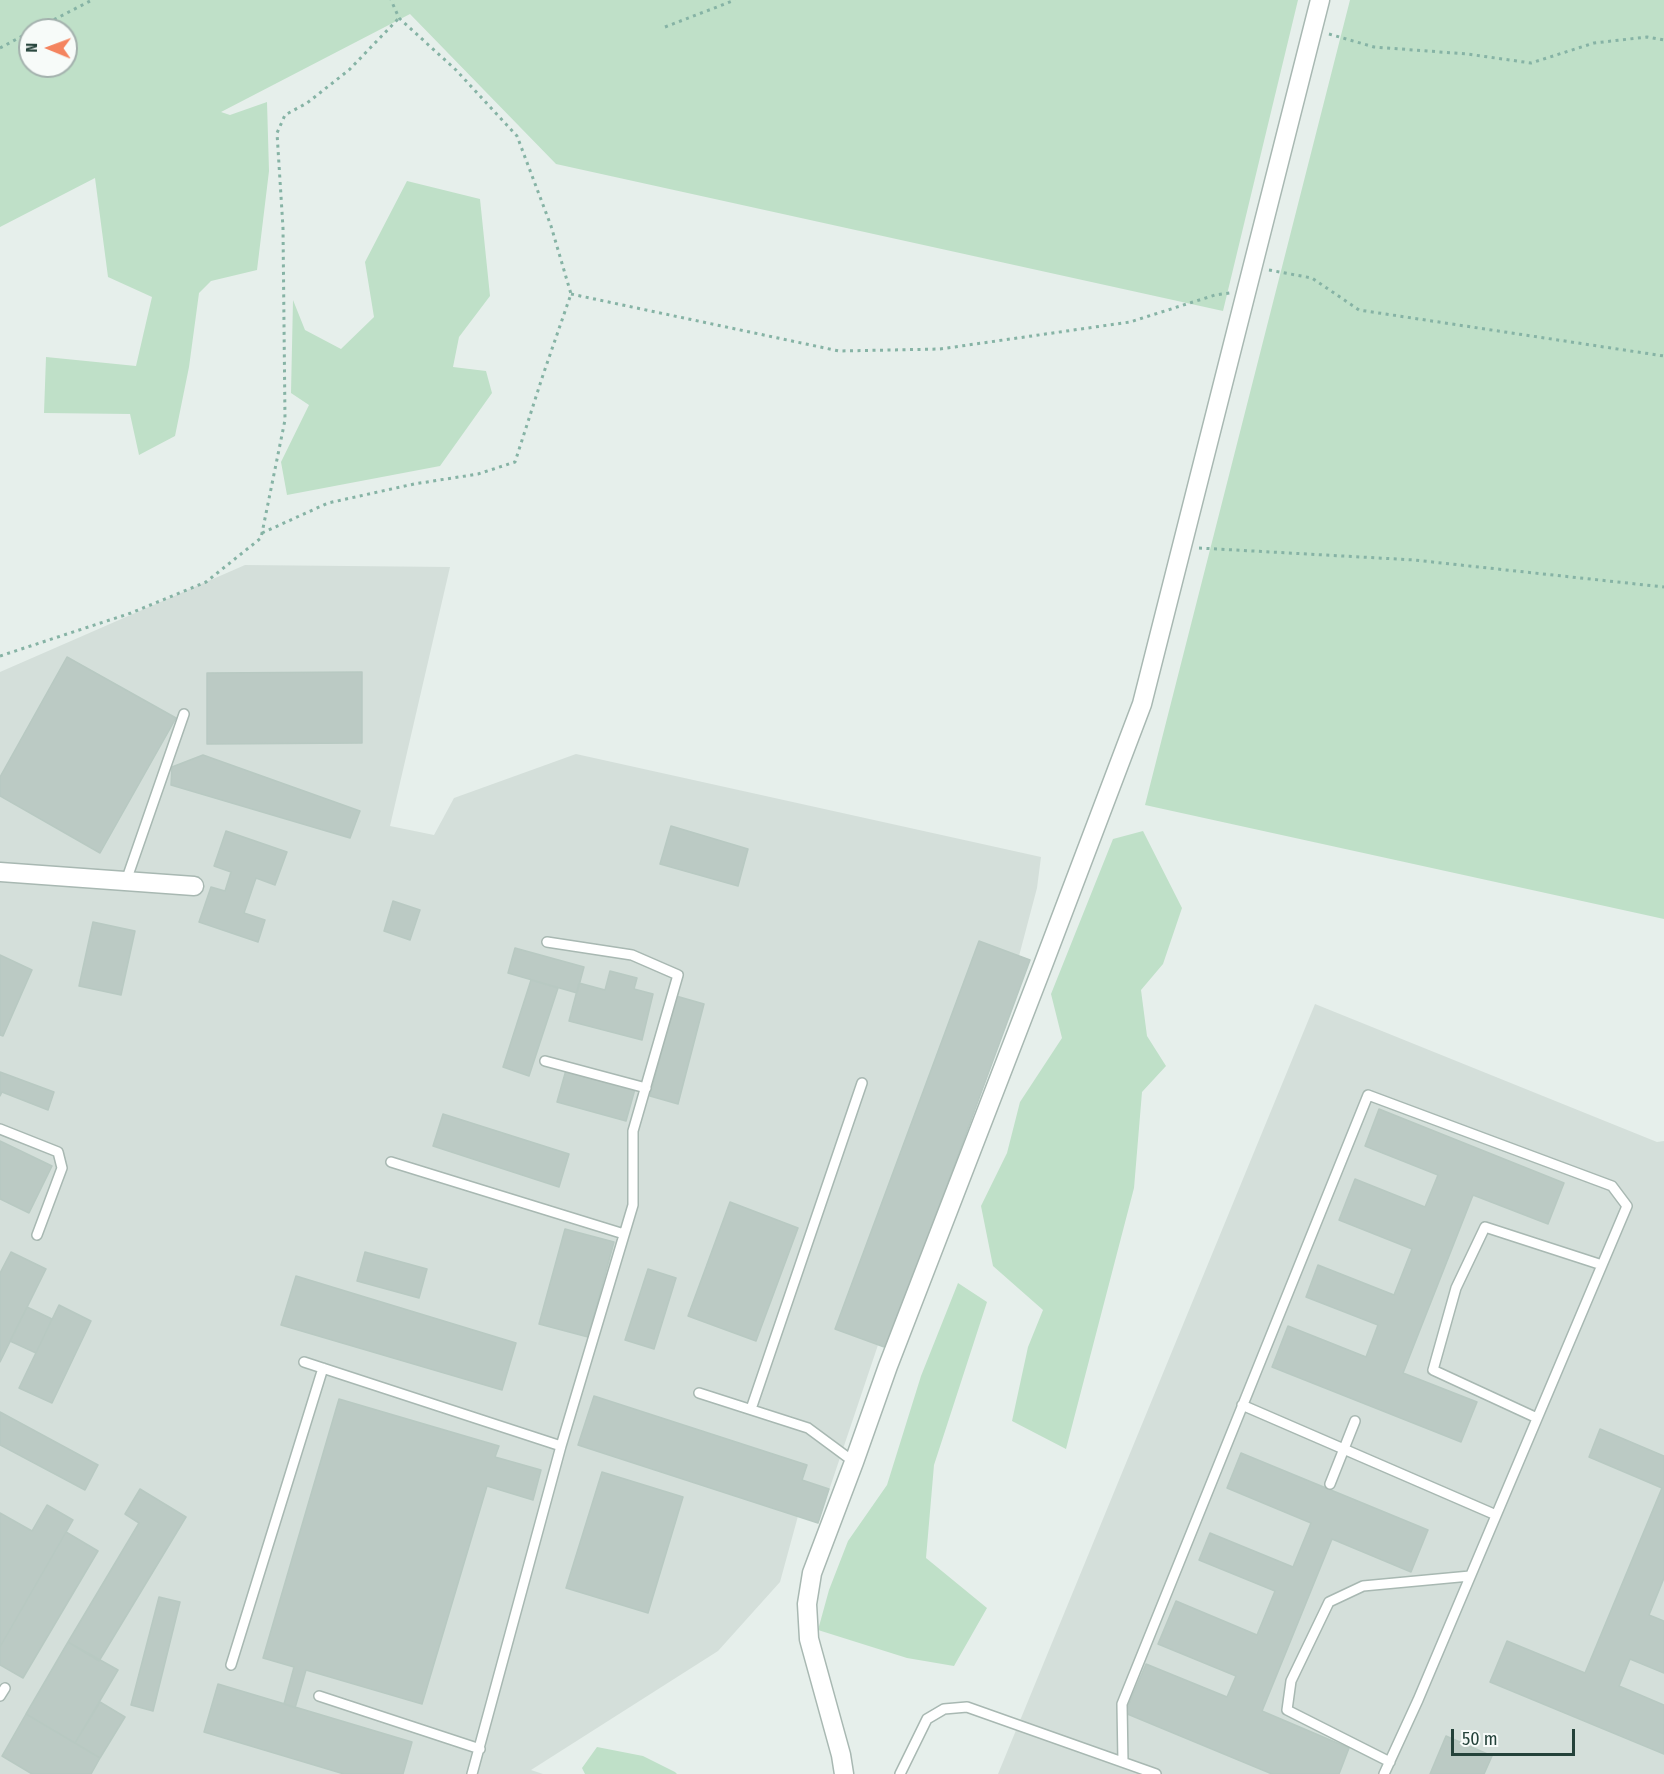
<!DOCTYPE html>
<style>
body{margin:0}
#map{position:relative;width:1664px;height:1774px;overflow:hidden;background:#e6efeb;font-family:"Fira Sans Condensed",sans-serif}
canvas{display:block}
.north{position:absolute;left:18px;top:18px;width:60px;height:60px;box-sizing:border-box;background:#f7fbf9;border:2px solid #a3b1ad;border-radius:50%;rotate:271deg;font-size:16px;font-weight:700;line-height:24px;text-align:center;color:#24423a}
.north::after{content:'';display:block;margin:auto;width:21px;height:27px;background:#f4845f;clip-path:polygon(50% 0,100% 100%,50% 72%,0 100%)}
.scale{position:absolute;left:1451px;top:1729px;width:124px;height:27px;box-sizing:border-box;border:3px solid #24423a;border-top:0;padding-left:8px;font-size:18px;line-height:21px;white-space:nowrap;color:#24423a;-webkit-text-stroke:4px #f7fbf9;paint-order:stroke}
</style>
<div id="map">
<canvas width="1664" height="1774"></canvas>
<div class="north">N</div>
<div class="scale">50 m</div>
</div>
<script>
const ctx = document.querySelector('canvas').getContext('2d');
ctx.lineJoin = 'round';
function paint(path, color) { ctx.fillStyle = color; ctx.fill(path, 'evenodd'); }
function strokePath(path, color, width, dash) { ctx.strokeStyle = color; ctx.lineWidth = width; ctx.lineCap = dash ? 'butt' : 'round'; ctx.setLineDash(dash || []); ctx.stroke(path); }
paint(new Path2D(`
 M245,565l205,2 -60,259 44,9 20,-37 122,-44 465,103 -4,31 -18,68 11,4 -143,388 -9,-3 -60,178 -20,-7 -18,66 -62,69 -187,119 12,4h-543v-1102z
 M1315,1004l342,138 7,-1v633h-666z`), '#d4dfda');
paint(new Path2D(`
 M0,0h1298l-75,311 -667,-147 -146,-150 -189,98 9,3 37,-13 2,69 -12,99 -46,11 -12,12 -10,74 -14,69 -36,19 -9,-41 -86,-1 2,-56 90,9 16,-69 -44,-20 -13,-99 -95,49zM30,30h36v36h-36z
 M1350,0h314v919l-519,-114z
 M407,181l73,18 10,97 -31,41 -6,30 33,4 6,22 -52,73 -153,29 -6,-33 28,-57 -18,-12 2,-93 12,30 36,19 33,-32 -9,-55z
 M1143,831l39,77 -19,56 -22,26 6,46 19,30 -24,26 -8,96 -68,261 -54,-28 16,-74 15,-37 -50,-44 -12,-60 26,-53 13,-51 42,-64 -11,-44 62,-155z
 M958,1283l29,19 -53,163 -8,93 61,50 -33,58 -47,-8 -89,-28 11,-40 19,-49 39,-56 34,-109z
 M597,1747l46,9 32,16 2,2h-92l-3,-6z`), '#bfe0c8');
const building = new Path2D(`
 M67,657l109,61 -76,135 -100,-57v-19z
 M362,672v71l-155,1v-71z
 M203,755l157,56 -10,27 -179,-53 1,-18z
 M671,826l77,23 -10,37 -78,-22z
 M226,831l61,21 -12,33 -19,-7 -12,35 21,7 -7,22 -59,-20 12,-35 14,4 6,-19 -17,-6z
 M393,901l27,9 -10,30 -26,-9z
 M93,922l42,9 -14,64 -42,-9z
 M979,941l51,19 -143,388 -52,-19z
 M515,948l69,19 -7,26 -69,-20z
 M0,955l32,15 -29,66 -3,-1z
 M610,971l27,7 -3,11 19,5 -11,46 -73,-19 10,-38 26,7z
 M531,980l27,8 -29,88 -26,-9z
 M676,996l28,8 -26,100 -28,-8z
 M566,1070l69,19 -9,32 -69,-19z
 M0,1072l54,20 -6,18 -46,-18 -2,4z
 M1379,1109l185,74 -16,41 -75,-29 -70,178 74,29 -16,40 -189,-75 16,-41 78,31 12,-32 -72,-28 12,-32 76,30 18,-46 -73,-29 16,-41 70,28 13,-32 -73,-29z
 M443,1114l126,40 -10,33 -126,-41z
 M0,1141l52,25 -23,47 -29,-14z
 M730,1202l68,26 -42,113 -68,-25z
 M565,1229l49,13 -26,95 -49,-13z
 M11,1252l35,17 -46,93v-89z
 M365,1252l62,17 -8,29 -62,-17z
 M648,1269l28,9 -22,71 -29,-9z
 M296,1276l220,67 -14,47 -221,-65z
 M59,1305l32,16 -39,82 -33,-15z
 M27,1307l25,12 -16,34 -26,-12z
 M594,1396l213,69 -5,15 27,9 -11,34 -240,-78z
 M339,1399l160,47 -4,11 46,13 -8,30 -46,-14 -65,218 -116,-34 -11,38 -11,-4 10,-37 -31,-9z
 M0,1412l98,53 -13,25 -85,-45z
 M1600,1429l64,27v122l-15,37 15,6v52l-34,-14 -11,27 45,19v49l-174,-72 17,-41 78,32 77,-185 -73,-31z
 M1241,1453l187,77 -17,42 -79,-33 -70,172 87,37 -10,26h-67l-147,-61 21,-49 81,33 9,-21 -78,-32 18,-43 81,34 18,-44 -76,-31 11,-27 83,34 18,-44 -84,-35z
 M602,1472l81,25 -35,116 -82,-25z
 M140,1489l46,28 -87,144 -31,-19 71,-119 -14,-9z
 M47,1505l26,15 -73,127v-134l32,18z
 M66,1532l32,19 -75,127 -23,-13v-18z
 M159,1597l21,5 -27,109 -22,-6z
 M68,1642l50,28 -43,73 -49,-29z
 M218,1684l194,58 -9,32h-59l-140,-42z
 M100,1702l25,15 -25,41 -25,-15z
 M26,1714l74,44 -9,16h-59l-30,-18z
 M1446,1736l46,20 -8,18h-54z`);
paint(building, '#bbcac4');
strokePath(building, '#b8c9c2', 1.5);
const service = new Path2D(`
 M126,881l58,-167
 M545,1061l101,27
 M0,1129l58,23 4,16 -25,67
 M391,1162l233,72
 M304,1362l257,84
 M699,1393l109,35 46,34
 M1242,1405l254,110
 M751,1409l111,-326
 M1537,1418l-104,-48 23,-82 29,-61 117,38
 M1330,1484l25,-63
 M231,1665l92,-297
 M0,1696l5,-8
 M319,1696l161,53
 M1123,1762l-1,-58 246,-609 244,91 15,20 -209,494 -34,74
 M1390,1762l-103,-52 4,-29 38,-79 34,-16 107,-10
 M472,1774l89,-328 72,-241v-74l45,-156 -46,-20 -85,-13
 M900,1774l27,-55 17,-10 23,-2 189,67`);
const minor = new Path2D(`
 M0,872l194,14`);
const tertiary = new Path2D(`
 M844,1774l-3,-19 -32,-116 -2,-35 5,-31 42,-111 34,-96 155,-401 99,-261 178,-704`);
strokePath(service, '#a8b8b2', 12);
strokePath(minor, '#a8b8b2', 21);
strokePath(tertiary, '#a8b8b2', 21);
strokePath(new Path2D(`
 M665,27l70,-27
 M34,30l58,-30
 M1329,34l45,13 93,7 64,9 63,-20 53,-6 17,3
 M0,48l30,-16
 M1269,270l43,8 47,32 305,46
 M571,294l268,57 101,-2 190,-27 85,-27 15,-2
 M262,533l66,-30 86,-19 64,-10 37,-12 28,-87 28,-81 -20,-68 -34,-90 -61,-66 -57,-52 -8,-18
 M1199,548l215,12 250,27
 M0,656l131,-43 75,-31 55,-44 24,-118 -2,-192 -6,-95 8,-18 22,-12 42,-33 50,-52`), '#86b3a5', 3, [3, 4.5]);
strokePath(service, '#fff', 9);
strokePath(minor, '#fff', 18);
strokePath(tertiary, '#fff', 18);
</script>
